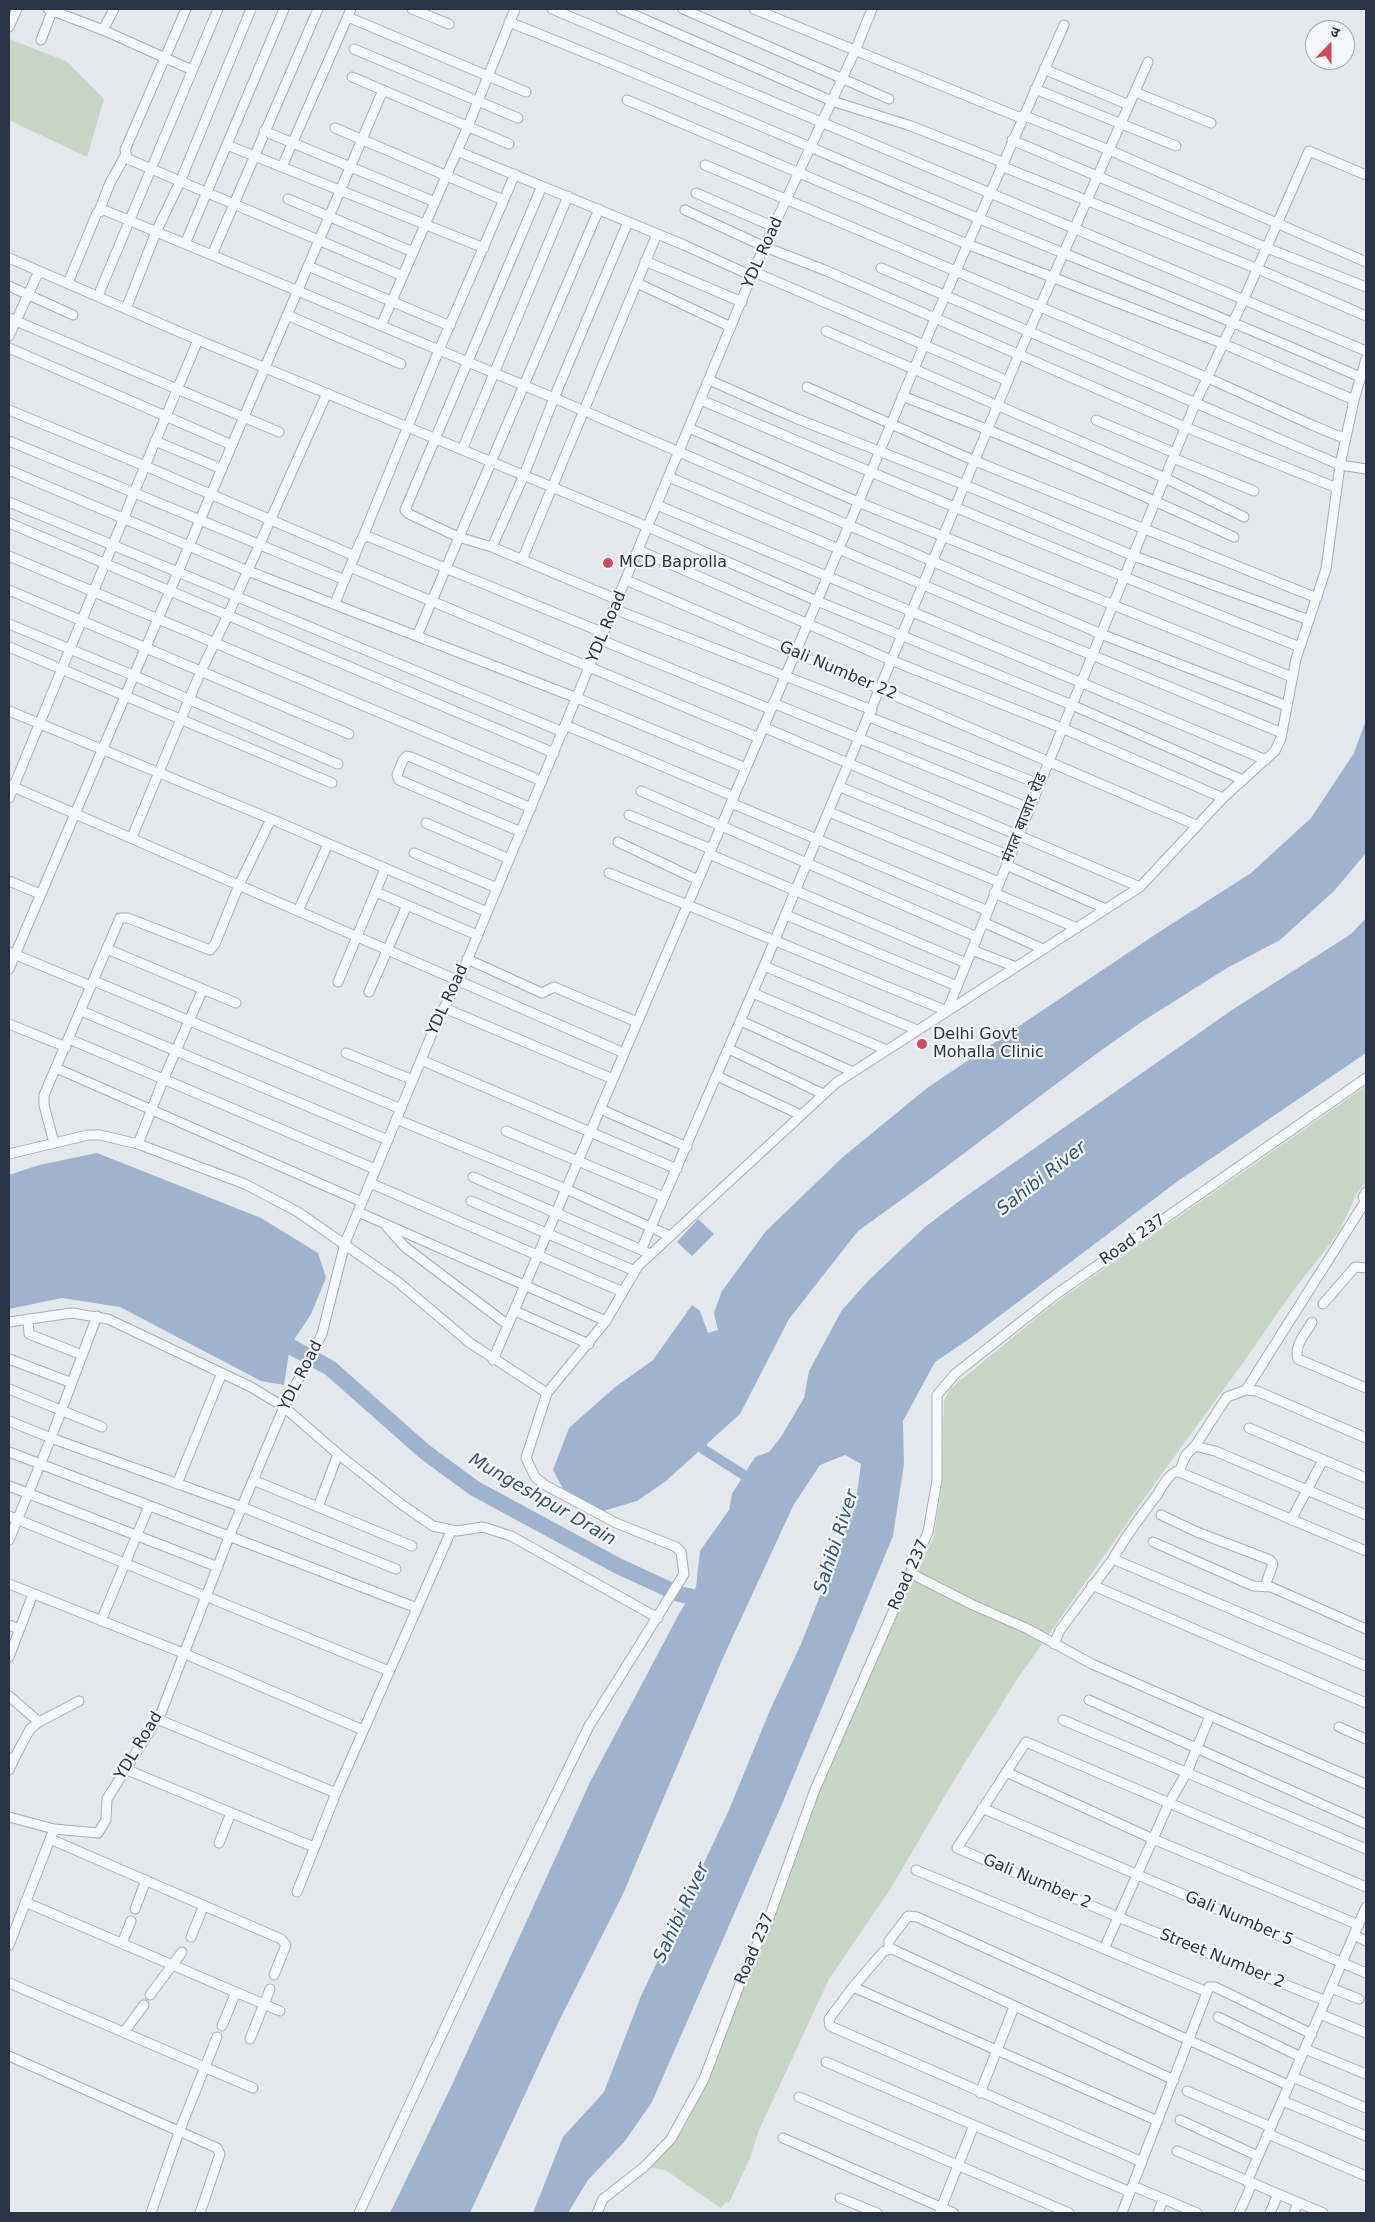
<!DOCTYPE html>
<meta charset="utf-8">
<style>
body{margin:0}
#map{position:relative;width:1375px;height:2222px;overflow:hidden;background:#e4e7ec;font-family:"DejaVu Sans","Noto Sans Devanagari",sans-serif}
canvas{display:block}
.frame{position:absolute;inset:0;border:10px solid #2b3445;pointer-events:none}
.north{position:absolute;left:1305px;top:20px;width:50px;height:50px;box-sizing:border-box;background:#f4f6f9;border:1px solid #a4a8b1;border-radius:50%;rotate:22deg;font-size:14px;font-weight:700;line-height:20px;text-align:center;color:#2b3445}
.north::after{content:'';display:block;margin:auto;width:18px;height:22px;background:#d1495b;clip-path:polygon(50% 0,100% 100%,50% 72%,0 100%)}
</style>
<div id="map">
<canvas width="1375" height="2222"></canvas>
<div class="frame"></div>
<div class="north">उ</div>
</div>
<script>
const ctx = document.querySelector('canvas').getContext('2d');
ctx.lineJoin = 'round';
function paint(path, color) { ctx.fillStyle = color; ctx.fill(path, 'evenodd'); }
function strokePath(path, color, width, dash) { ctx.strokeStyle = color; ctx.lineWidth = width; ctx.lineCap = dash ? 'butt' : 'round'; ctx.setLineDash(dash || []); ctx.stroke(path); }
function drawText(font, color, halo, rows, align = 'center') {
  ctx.font = font + ' "DejaVu Sans","Noto Sans Devanagari",sans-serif'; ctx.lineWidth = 4.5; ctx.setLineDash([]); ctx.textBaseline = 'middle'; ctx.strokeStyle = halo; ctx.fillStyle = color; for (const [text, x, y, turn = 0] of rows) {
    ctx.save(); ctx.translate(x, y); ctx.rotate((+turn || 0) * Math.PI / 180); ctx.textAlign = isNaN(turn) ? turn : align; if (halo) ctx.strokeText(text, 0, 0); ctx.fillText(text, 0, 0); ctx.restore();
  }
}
paint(new Path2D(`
 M9,39l57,22 38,38 -17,58 -78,-37z
 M1366,1086v95l-9,12 -18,39 -49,63 -45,65 -82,112 -145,206 -62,99 -65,111 -62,91 -70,151 -9,28 -21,45 -3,-1 -5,6 -56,-38 -17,-3 55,-83 114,-294 117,-254 7,-45 3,-90 6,-12 101,-83z`), '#c9d6c5');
paint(new Path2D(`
 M1366,720v133l-32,38 -54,49 -53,28 -84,53 -47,33 -166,125 -72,52 -69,88 -49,95 -74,67 -29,20 -34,10 -40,-22 -10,-19 16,-42 45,-40 39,-28 39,-55 8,6 8,22 10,-3 -4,-17 8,-22 44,-60 77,-74 84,-69 229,-154 95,-61 60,-55 43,-65z
 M1366,918v135l-188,128 -209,158 -34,23 -32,59 1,43 -11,72 -111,268 -130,298 -27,39 -37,39 -20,33h-35l30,-76 41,-45 37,-96 88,-186 41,-100 31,-66 54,-137 6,-43 -16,-9 -25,10 -27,41 -71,154 -99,234 -64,127 -89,192h-80l61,-126 139,-305 90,-170 16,-25 4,-36 29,-41 3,-16 23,-37 14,-5 12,-15 23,-39 5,-27 33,-61 27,-30 56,-53 37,-28 270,-189 119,-76z
 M97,1153l164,65 57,35 8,25 -15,36 -21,32 -6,39 -23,-4 -141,-74 -58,-9 -53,11v-134l30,-10z
 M698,1219l16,15 -22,22 -15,-14z`), '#9fb4cc');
strokePath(new Path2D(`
 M699,1436l4,13 41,26`), '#9fb4cc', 10);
strokePath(new Path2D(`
 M271,1336l59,32 95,84 49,36 144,78 61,28 31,7`), '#9fb4cc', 16);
const minor = new Path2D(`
 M48,9l55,21 11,-21
 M186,9l-61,141 3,9 275,117
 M412,9l37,15
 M552,9l814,342
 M621,9l211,92 79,25 91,36
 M683,9l206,90
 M754,9l267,109
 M348,17l178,75
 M509,22c157,62 311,130 466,195 129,53 258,104 385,160
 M9,27l8,-18
 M103,30l89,40
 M41,40l12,-31
 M354,49l164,69
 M1044,69l85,36
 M352,77l157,67
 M1035,89l141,57
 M1135,92l76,31
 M627,100l340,144 257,100 130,56
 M1023,115l86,35 257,112
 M335,128l168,72
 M264,131l171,71
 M1012,140l255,108 99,39
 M227,145l257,103
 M457,151l227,94 68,31
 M705,165l503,213 104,47 34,14
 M1001,166l257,103 108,47
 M282,167l69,-158
 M542,186l-137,324 4,4 49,23 34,10 126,53
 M696,193l78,34
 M288,199l125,53
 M685,210l80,37 62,24 358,156 152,61
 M99,211l11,-28 15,-27
 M185,244l99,-235
 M212,255l106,-246
 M9,258l189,82 450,187 169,74 255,104 171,75
 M645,261l97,41
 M308,266l142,60
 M881,268l459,197 26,4
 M754,272l254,109
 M68,283l29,-70 7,-3 450,188 547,236 186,72
 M637,283l94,44
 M9,286l64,29
 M98,296l120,-287
 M126,309l30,-77 24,-50 71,-173
 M287,315l114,49
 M9,318l270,114
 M381,326l87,-200 47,-117
 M826,331l339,147 79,39
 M9,336l30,-65
 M9,348l223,97
 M709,380l86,38 170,67 169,71 175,64
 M807,387l168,74 342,137
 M902,396c113,43 223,91 332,141
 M701,400c199,85 397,168 599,247
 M9,410l136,56 210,90
 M1096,420l79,33
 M689,428l169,74 434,175
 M9,441l336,139
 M155,441l67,28
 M462,450l106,-254
 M1173,458l81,33
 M9,470l239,101 329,127 169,70
 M669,477l323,137 290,119
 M9,502l554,230
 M657,505l609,255
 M9,523l545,230
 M362,539l77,-189 76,-176
 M492,547l32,-72 30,-77 74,-176
 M638,550l255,111 169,67 161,70
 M9,556l533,225
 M522,560l135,-326
 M350,567l409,171
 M626,580l570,245
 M9,590l340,144
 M335,603l26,-63 6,-4 237,97
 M614,609l258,101
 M9,624l126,52 203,88
 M417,636l182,-427
 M601,640l169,69
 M9,647l323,136
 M773,703l256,105
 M9,711l262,108 216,93
 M869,717l170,67
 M565,725l168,71
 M763,727l377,160
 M9,785l615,268
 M840,787l170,69
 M641,791l336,146
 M9,798l136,-332 53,-126
 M731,803l257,108
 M829,812l170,70
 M629,815l82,34
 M426,823l83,36
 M521,832l-122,-52 -2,-5 6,-15 4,-4 4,1 120,51
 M132,837l69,-166 27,-56 99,-222
 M618,842l80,38
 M414,853l83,35
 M709,854l257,109
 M1006,865l100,44
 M609,873l338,138 248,-607 49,-105 65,-148 57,24
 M9,881l31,13
 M376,892l101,43
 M994,893l83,35
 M298,911l30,-67
 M786,915l171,71
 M983,922l60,27
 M107,949l129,54
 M972,950l44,17
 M9,952l82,34
 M467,959l75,34 12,-6 83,35
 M764,966l153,64
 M9,969l374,-879
 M94,981l307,128
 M338,982l47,-113
 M369,992l38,-87
 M753,993l134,57
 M444,1008l169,71
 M81,1011l307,129
 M741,1021l112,51
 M9,1024l57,23
 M69,1039l306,130
 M729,1049l94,45
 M346,1053l67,27
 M421,1060l256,109
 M56,1068l306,134
 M717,1076l84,39
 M600,1109l87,38
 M396,1119l170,70 104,47
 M506,1131l158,66
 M54,1143l-10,-38v-10l76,-177h8l82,32 5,-6 24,-59 32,-66
 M138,1144l26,-66 39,-89
 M9,1154l79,-19h12l38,9 107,40 53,28 100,70 72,61 77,50
 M473,1177l173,75
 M370,1183l253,109
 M1366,1192l-3,5 3,6
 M471,1201l164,70
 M358,1212l248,109
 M387,1227l18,20 103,78
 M641,1250l123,-284 255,-612 129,-292
 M1323,1304l32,-37 11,1
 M515,1311l74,33
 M28,1319l1,15 53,21
 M9,1322l63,-9 36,6 143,68 33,20 54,47 63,50 32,22 24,5 26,-4 28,9 147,82
 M1312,1322c-6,11 -19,25 -14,37l68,29
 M9,1359l63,24
 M493,1360l315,-737 126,-302 130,-296
 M9,1389l93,38
 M1246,1390l119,-188
 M9,1421l42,17 191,69 154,62
 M1249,1428l117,50
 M1195,1446l32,-49 19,-7 11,1 109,47
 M9,1452l408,156
 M1179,1472l7,-17 9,-9 20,5 151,64
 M253,1480l159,66
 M177,1484l45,-111
 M9,1486l209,81
 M318,1507l20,-53
 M1161,1515l36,17 73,28 3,4 -8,22
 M9,1516l380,155
 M1291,1520l32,-60
 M9,1540l42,-102 46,-122
 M1153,1542l100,44 18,1 95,42
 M1113,1559c13,-24 28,-43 44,-64 6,-9 10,-19 20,-24l189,80
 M910,1573l63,32 55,24 64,35 274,120
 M9,1584l174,69 180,77
 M1092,1585l274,118
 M101,1621l48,-115
 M9,1625l10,4
 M1054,1644l6,-14 53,-71 253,107
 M9,1657l24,-63
 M9,1696l30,26
 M1089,1700l277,124
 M157,1719l179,74
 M1063,1720l303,129
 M1339,1727l27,12
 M9,1759l6,-2 15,-28 9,-7 40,-21
 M125,1769l189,78
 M9,1770l6,-13
 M1006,1772l147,67 206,86
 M982,1808l384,165
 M9,1817l45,12
 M50,1839l231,100 5,6 -12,30
 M219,1843l12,-30
 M916,1870l291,122
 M297,1892l39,-99 115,-262
 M25,1902l255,109
 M135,1909l11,-29
 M1354,1935l12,6
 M191,1937l13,-32
 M122,1943l9,-22
 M9,1945l45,-116 44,4 8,-13 1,-21 54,-86 68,-176 55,-130 38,-73 23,-91 93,-224 21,-39 301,-724 95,-205 17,-42
 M889,1949v-8l19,-25 9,1 371,168
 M1104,1949l65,-146 18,-31 23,-56
 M9,1983l244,105
 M853,1987l-24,32 1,7 312,136
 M1331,1988l28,11
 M150,1995l32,-43
 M1326,2001l-208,-84 -161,-69 69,-106 340,145
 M1320,2014l46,19
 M1218,2017l83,40
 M222,2026l14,-34
 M124,2032l20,-27
 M250,2039l20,-50
 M1305,2049l61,25
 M9,2056l208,92 3,6 -20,59
 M826,2062l304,130
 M1293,2077l73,31
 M1187,2091l84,36
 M980,2093l34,-86
 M799,2097l270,116
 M1283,2101l83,35
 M1180,2120l78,36
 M1158,2121l-305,-134 31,-36 8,-2 282,131
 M1268,2134l98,42
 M783,2138l171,75
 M1177,2151l146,62
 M1247,2182l119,-275
 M1133,2186l64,27
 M840,2198l37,15
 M940,2211l34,-86
 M151,2213l28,-81 38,-95
 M359,2213l151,-325 79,-162 95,-152 -3,-22 -5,-5 -60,-24 -71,-38 -10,-8 -9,-19 21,-65 59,-72 32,-55 198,-183 304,-196 83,-89 52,-47 6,-13 15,-79 30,-90 14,-104 14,-65 12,-41
 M597,2213l6,-14 41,-32 27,-28 33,-60 37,-98 28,-63 45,-126 114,-260 9,-52v-85l18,-21 100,-79 311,-217
 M1122,2213l87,-226h6l97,47
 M1158,2213l5,-14
 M1239,2213l13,-29
 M1270,2213l8,-19
 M1294,2213l4,-10`);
strokePath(minor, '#a9aeb7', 11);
strokePath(minor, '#f7f8fa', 9);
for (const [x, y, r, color] of [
 [608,563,6,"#d1495b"],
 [922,1044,6,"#d1495b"]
]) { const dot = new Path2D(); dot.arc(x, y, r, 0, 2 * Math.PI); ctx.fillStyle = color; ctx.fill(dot); strokePath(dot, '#f4f6f9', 2); }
drawText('16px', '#2b3445', '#f4f6f9', [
 ["YDL Road",763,253,-66],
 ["YDL Road",607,627,-67],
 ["Gali Number 22",838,671,23],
 ["मंगल बाजार रोड",1025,818,-68],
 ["YDL Road",448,1000,-65],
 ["Road 237",1133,1240,-35],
 ["YDL Road",301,1376,-63],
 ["Road 237",909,1575,-66],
 ["YDL Road",139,1746,-59],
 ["Gali Number 2",1037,1882,23],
 ["Gali Number 5",1239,1919,23],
 ["Road 237",755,1949,-67],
 ["Street Number 2",1222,1959,22]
]);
drawText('16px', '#2b3445', '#f4f6f9', [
 ["MCD Baprolla",619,563],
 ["Delhi Govt",933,1035],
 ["Mohalla Clinic",933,1053]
], 'left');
drawText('italic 18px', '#34527a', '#f4f6f9', [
 ["Sahibi River",1042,1179,-38],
 ["Mungeshpur Drain",542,1500,30],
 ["Sahibi River",837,1542,-72],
 ["Sahibi River",682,1913,-65]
]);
</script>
